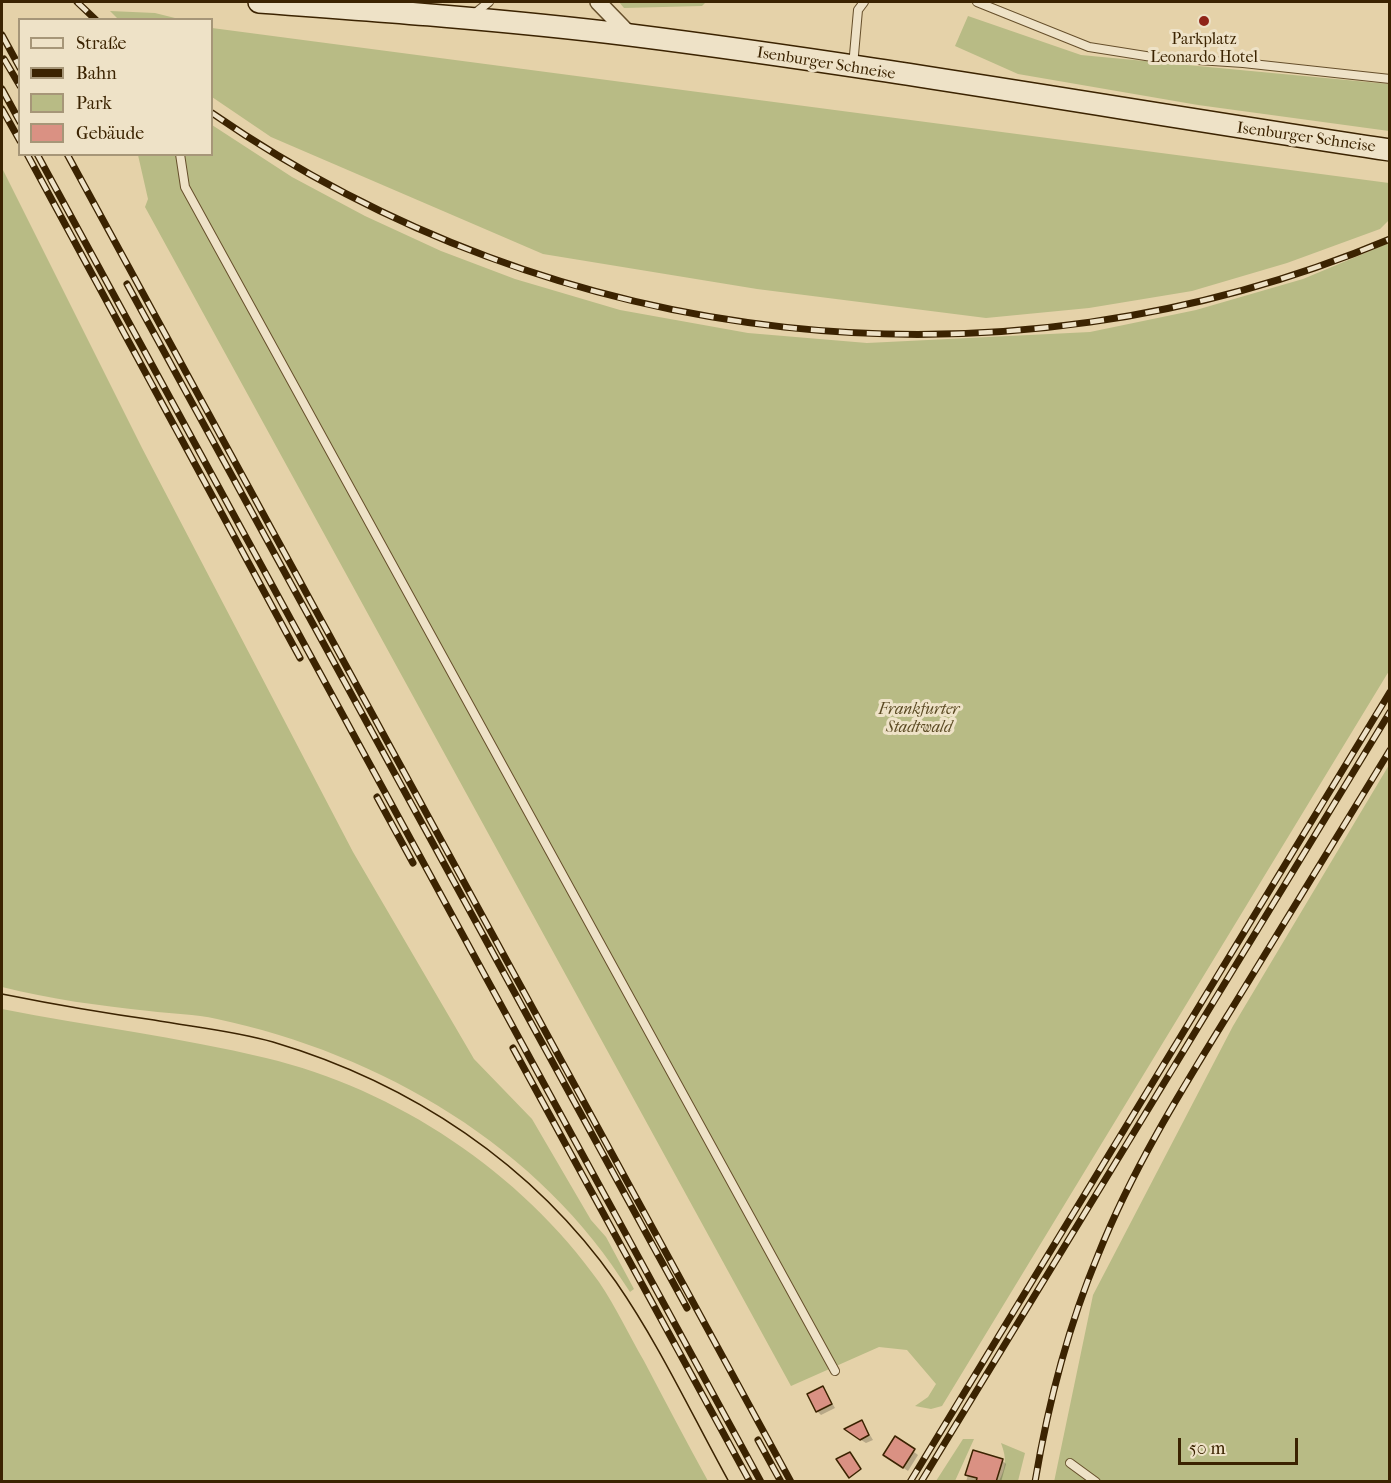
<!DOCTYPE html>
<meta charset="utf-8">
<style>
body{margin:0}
#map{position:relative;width:1391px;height:1483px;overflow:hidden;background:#e5d2a9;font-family:"IM FELL French Canon",serif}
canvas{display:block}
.frame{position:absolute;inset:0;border:3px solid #3b2301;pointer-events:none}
.legend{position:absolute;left:18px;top:18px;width:195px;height:138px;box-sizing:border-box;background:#eee2c7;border:2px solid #a69678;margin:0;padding:8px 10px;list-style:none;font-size:18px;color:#3b2301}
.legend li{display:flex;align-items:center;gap:12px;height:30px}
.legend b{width:30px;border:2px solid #a69678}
.scale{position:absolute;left:1178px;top:1438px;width:120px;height:27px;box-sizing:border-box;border:3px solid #3b2301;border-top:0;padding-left:8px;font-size:18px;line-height:21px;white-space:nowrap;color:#3b2301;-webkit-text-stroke:4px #eee2c7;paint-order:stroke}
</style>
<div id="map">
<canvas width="1391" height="1483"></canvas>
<div class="frame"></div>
<ul class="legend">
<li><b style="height:8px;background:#eee2c7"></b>Straße</li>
<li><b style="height:8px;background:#3b2301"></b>Bahn</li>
<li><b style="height:16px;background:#b8bb85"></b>Park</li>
<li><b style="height:16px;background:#da9183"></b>Gebäude</li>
</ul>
<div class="scale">50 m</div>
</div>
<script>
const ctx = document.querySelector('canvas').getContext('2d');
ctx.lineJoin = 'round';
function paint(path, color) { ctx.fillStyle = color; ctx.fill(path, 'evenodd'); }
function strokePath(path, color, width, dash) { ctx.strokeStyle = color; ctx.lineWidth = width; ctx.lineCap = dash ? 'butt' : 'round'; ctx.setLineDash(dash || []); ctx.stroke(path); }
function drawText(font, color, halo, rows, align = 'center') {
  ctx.font = font + ' "IM FELL French Canon",serif'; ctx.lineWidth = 6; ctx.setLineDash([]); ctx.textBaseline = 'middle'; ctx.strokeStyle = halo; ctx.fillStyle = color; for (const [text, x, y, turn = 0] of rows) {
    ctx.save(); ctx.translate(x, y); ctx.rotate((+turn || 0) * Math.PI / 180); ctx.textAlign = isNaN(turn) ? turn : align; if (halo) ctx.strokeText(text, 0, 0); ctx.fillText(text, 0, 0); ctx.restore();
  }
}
paint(new Path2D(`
 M619,2h87l-4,4 -78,2z
 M110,11l45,2 24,6h-61z
 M968,16l113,39 308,29v47l-191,-26 -180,-31 -63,-28z
 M212,28l1177,155v37l-9,9 -93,34 -95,28 -103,17 -103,10 -229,-29 -214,-35 -272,-117 -59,-40z
 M212,125l80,52 73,39 76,35 74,28 105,31 128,23 119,10 223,-11 106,-22 107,-31 86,-36v428l-447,735 -11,3 -16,-3 13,-9 8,-13 -29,-34 -28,-3 -88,39 -646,-1179 3,-8 -10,-44 74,-1z
 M2,168l140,280 211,404 121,207 58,60 59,101 15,17 28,52 -4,3c-90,-146 -249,-238 -413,-273 -22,-5 -45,-5 -68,-8 -48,-5 -100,-12 -147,-24z
 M1389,765v716l-335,1 39,-187 140,-269z
 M2,1009c87,17 177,28 264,49 130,31 255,114 333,224 17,25 30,53 45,79 21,40 42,80 64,120h-706z
 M963,1439h11l-19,42h-19z
 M1001,1443l24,10 -7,28h-19c7,-14 8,-22 2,-38z`), '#b8bb85');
paint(new Path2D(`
 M823,1388l12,20 -14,7 -4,-4z
 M862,1422l11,18 -7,3 -16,-10z
 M895,1438l23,17 -10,16 -19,-13z
 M974,1452l28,8 4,4 -5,18h-35z`), '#0003');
const building = new Path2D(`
 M823,1386l9,18 -16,8 -9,-18z
 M862,1420l7,15 -9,5 -16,-11z
 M895,1436l20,13 -12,19 -20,-13z
 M973,1450l30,9 -7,23h-20l1,-4 -12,-3z
 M850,1452l11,17 -12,9 -13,-19z`);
paint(building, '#da9183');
strokePath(building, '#3b2301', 1.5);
const lane = new Path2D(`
 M977,2l112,45 63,10 91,6 147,16
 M474,14l15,-12
 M853,66l5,-56 6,-8
 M180,154l5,33 650,1184
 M1070,1463l26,19`);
const street = new Path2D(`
 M598,2l33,34`);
const secondary = new Path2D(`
 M259,2c124,9 248,18 371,33 254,32 506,77 760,115`);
strokePath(lane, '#664f2b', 10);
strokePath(street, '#664f2b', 18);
strokePath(secondary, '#3b2301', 24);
strokePath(lane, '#eee2c7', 8);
strokePath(street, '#eee2c7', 15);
strokePath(secondary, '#eee2c7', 21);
strokePath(new Path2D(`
 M2,994c50,10 101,19 152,26 39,7 81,11 119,22 138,41 260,122 343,240 43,62 76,133 113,200`), '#3b2301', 1.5);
const rail = new Path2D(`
 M77,2l19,18
 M2,35l18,33
 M4,59l16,27
 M2,89l18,33
 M2,109l18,32
 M212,113c346,239 788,290 1178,126
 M27,154l273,504
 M37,154l724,1328
 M67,154l724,1328
 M127,284l560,1024
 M377,797l36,66
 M513,1048l237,434
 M758,1440l23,42
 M910,1482l480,-790
 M921,1482l469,-770
 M1035,1482c13,-78 33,-155 63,-227 35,-88 86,-169 136,-250 52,-85 104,-170 156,-255`);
strokePath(rail, '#3b2301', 7);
strokePath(rail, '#eee2c7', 4.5, [14]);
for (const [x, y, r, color] of [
 [1204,21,6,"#8f2418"]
]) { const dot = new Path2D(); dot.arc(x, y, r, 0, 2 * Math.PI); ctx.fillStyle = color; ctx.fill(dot); strokePath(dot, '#eee2c7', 2); }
drawText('16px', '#3b2301', '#eee2c7', [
 ["Parkplatz",1204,40],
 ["Leonardo Hotel",1204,58]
]);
drawText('16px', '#3b2301', '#eee2c7', [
 ["Isenburger Schneise",826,64,9],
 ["Isenburger Schneise",1306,138,8]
]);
drawText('italic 16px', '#5a4922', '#eee2c7', [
 ["Frankfurter",919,710],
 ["Stadtwald",919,728]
]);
</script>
